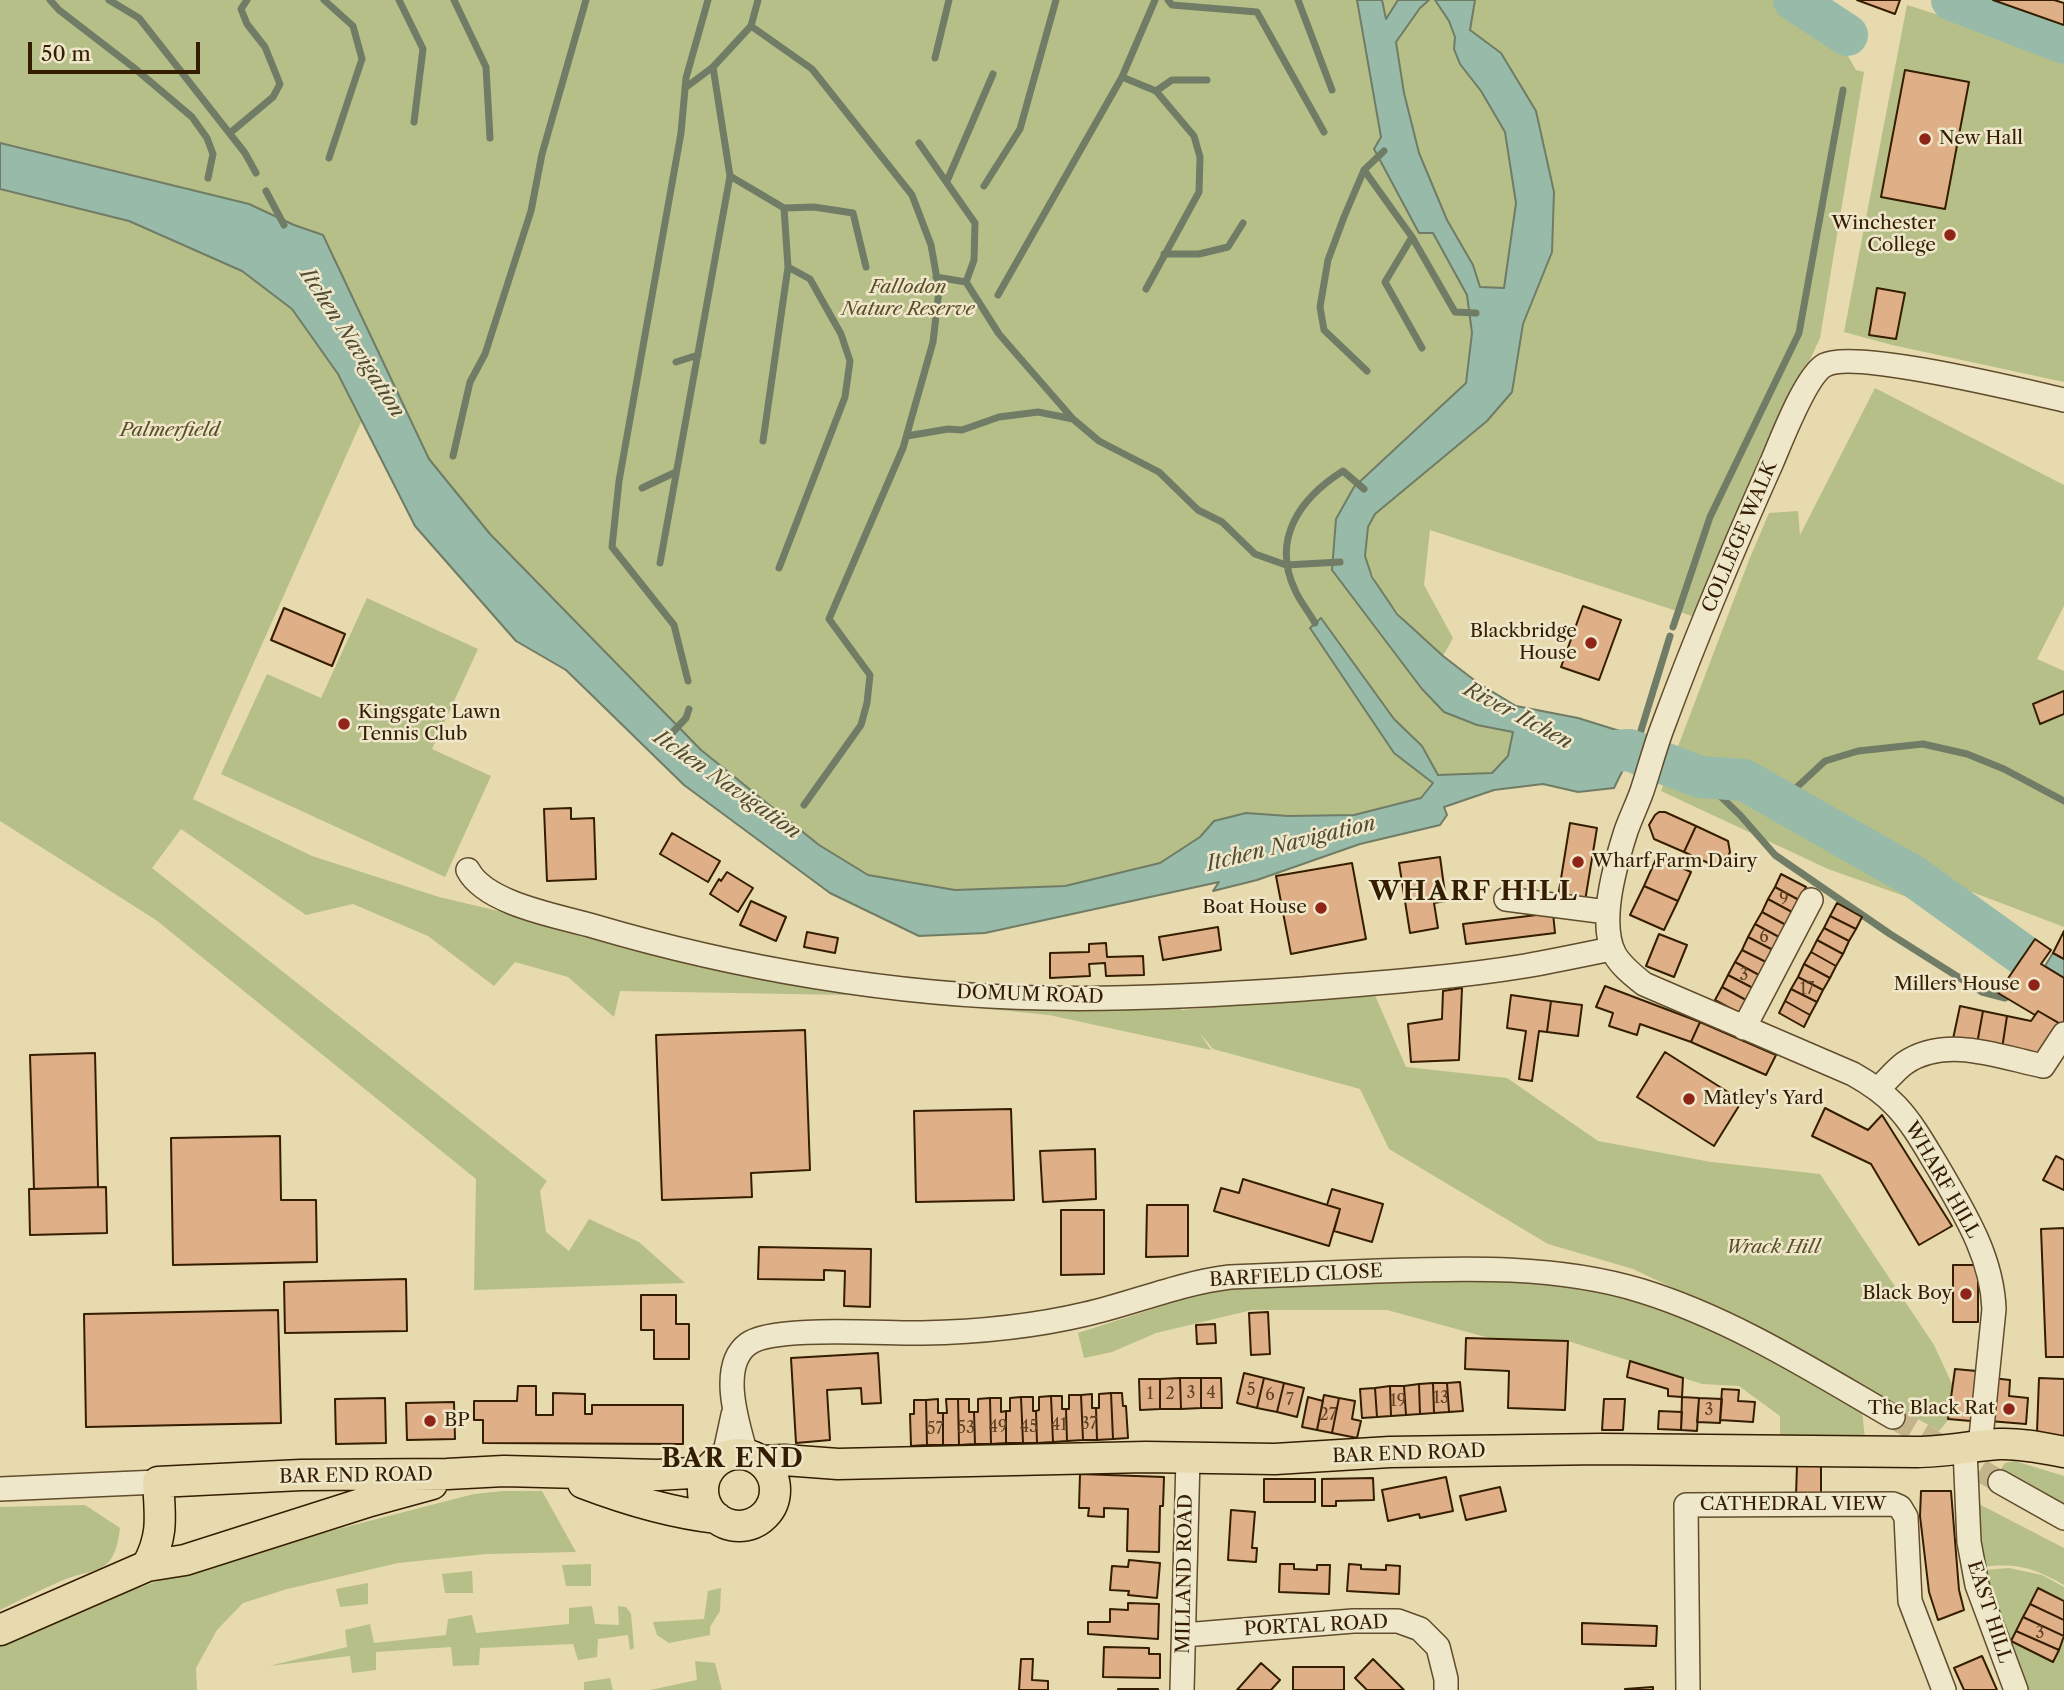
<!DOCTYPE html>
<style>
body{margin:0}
#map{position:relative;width:2064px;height:1690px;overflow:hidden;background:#e6daae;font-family:"Libre Caslon Text",serif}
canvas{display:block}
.scale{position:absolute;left:28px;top:42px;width:172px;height:32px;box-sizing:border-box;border:4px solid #351d00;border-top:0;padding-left:9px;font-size:21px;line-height:24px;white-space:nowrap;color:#351d00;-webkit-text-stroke:5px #efe7ca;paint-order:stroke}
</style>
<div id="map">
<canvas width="2064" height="1690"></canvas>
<div class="scale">50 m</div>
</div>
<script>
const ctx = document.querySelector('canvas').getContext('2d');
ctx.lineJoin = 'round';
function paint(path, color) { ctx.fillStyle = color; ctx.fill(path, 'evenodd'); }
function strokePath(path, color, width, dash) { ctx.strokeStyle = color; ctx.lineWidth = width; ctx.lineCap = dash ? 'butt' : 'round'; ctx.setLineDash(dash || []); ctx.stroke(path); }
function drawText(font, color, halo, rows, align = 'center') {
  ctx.font = font + ' "Libre Caslon Text",serif'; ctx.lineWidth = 5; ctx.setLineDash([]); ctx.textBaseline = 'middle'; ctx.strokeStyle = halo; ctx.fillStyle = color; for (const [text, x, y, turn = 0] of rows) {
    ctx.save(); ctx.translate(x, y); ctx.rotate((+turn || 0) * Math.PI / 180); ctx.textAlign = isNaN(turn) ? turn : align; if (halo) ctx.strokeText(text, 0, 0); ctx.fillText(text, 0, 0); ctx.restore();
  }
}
paint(new Path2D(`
 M0,0h1811l9,7 36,63 8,2 -44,266 -128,278 -262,-86 -6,55 29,53 -10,18c-34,-31 -63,-55 -78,-100l-33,14 90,119 22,23 33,13 37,7 -6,24 -15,17 -55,2 -15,-29 -29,-27 -73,-101 44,91 28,44 41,30 -13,15 -67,17 -66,1 -42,-3 -32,8 -14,16 -40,26 -95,23 -110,4 -87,-15 -49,-30 -118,-95 -211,-216 -61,-75 -106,-224 -29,-10 -45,-21 -249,-61z
 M1907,5l115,36 42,18v323l-172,-37 -48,-13z
 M0,189l129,32 113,50 51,38 45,65 24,46 -169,379 119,57 127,41 326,77 410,22 6,14 193,-17 32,74 101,11 91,63 113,21 109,12 114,171 19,41 2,26 -16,19 -185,-105 -121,-57 -85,-25 -159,-95 -29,-60 -147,-40 -14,-17 12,18 -162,-35 -201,-20 -228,-4 -6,26 -46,-40 -53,-15 -21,24 -66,-50 -75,-32 -47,11 -125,-86 -29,39 395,313 -7,10 6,41 23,19 20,-32 50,23 46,41 -211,7 2,-111 -320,-259 -156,-99z
 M1875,388l189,97v121l-27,53 27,12v256l-92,-35 -45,12 -99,-35 -167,-78 88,-231 20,-47 29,-2 2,24z
 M367,598l111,51 -46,100 59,27 -46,101 -224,-103 46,-100 54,24z
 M1437,1279l117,4 73,14 82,29 73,39 80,46 3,27 -85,-3v-19l-41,-30 -37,-2 -134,-43 -75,-2 -106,-29h-135l-96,23 -44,19 -28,6 -6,-25 137,-44z
 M2015,1461l49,15v28l-65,-32 6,-9z
 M504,1491h38l34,61 -90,2 -88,9 -111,26 -44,14 -26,27 -21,38 1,22h-197v-46l10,-8 155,-58 173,-49 136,-35z
 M1977,1503l87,45v37c-33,-19 -48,-22 -86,-18z
 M85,1505l35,23c-6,50 -24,38 -59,53 -21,9 -41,19 -61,29v-103z
 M591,1564v22h-25l-4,-21z
 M2009,1568l33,7 22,12v14l-27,-13 -26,53 42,21 11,-23v51h-38l-42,-120z
 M472,1571l1,22h-28l-3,-19z
 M368,1583v21l-28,3 -4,-18z
 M721,1588l-1,23 -10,16v8l-41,8 -12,-8 -4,-13 51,-3 4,-28z
 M592,1606l3,18 24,1 -1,-19 8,1 5,7 3,34 -4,2 -2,-15 -30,4 -1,18 -19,3 -5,-16 -93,4 -1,17 -26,1 -2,-19 -75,5v18l-24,3 -2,-17 -81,10 78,-19 -2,-17 25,-6 4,19 72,-8 2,-16 24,-4 4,18 93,-9v-16z
 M695,1661l20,2 7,27h-72l47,-10z
 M610,1678l3,12h-29v-8z`), '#b7bf89');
const water = new Path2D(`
 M1357,0h25l4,19 12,-19h31l-9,8 -24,34 8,51 15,60 28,67 26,45 7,22 24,1 12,-85 -11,-71 -24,-41 -21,-27 -6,-15 1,-12 -6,-16 -14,-21h40l-5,30 31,23 35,58 18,81 -2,60 -29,72 -11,68 -25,29 -112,93 -7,13 -3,29 7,21 25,37 46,42 35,27 38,23 62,12 61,19 -25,51 -36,4 -35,-8 -49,6 -50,17 3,8 -7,10 -80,19 -103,36 -44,11 6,-9 -234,51 -66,3 -89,-43 -146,-108 -118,-115 -50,-29 -101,-115 -77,-152 -46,-65 -50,-38 -113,-50 -129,-32v-46l249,61 45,21 29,10 106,224 61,75 211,216 118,95 49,30 87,15 110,-4 95,-23 40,-26 14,-16 32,-8 42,3 66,-1 67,-17 12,-15 -39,-30 -84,-125 11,-10 73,101 28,27 16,29 54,-2 16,-17 5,-24 -36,-7 -33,-13 -22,-23 -90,-119 4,-51 18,-32 112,-104 6,-50 -5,-38 -34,-62h-14l-45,-84 7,-12z
 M2053,953l11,6v19l-19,-12z`);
paint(water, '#97bba8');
strokePath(water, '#707c65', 2);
strokePath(new Path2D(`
 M50,0l9,10 74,57 59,50 15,21 6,16 -5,24
 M109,0l30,18 106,135 11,20
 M324,0l29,26 9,33 -33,99
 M399,0l24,49 -9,73
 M454,0l32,67 4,71
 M758,0l-7,26 61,43 100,126 19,50 8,45 -6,52 -30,106 -74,171 41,56 -3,28 -6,22 -57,80
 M1168,0l4,5 85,7 67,120
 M1298,0l34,90
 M1847,35l4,11
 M1847,35l10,2
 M935,58l14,-58
 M1122,77l34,14 38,45 6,21 -1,35 -53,97
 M685,88l28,-21 38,-41
 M1156,91l16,-11h35
 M230,133l43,-36 7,-13 -15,-37 -18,-23 -6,-15 6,-9
 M919,143l56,80 -1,37 -8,22
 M1364,170l48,67 43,75 21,1
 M730,176l54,32 30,-1 39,6 13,54
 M947,181l46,-107
 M984,186l36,-57 36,-129
 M266,191l18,34
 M1412,237l-27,45 37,66
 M1164,254h35l29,-7 15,-24
 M936,277l30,5 33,52 74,85
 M998,295l124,-218 33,-77
 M676,362l22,-7
 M1367,371l-43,-41 -4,-23 8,-47 16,-43 20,-47 20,-19
 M907,436l41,-7 14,1 37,-13 39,-5 35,7 26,22 60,31 39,38 24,12 33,32 31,11 54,-3
 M763,441l25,-174 -4,-59
 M453,456l17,-74 15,-28 46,-143 11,-57 44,-154
 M642,488l34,-16
 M660,563l70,-387 -17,-109
 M779,568l66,-171 5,-36 -9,-27 -31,-55 -22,-12
 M1315,623c-6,-11 -15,-21 -20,-33 -24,-51 5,-92 48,-119l21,18
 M1673,627l37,-110 89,-184 44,-243
 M688,681l-14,-56 -62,-78 7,-66 62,-348 5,-55 22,-78
 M672,733l14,-15 3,-9
 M1634,744l5,-7 31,-101
 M1700,777l40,38 35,40 115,79 92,58 23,6
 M1782,801l43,-40 33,-10 65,-7 44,10 37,15 60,32`), '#707c65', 7);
strokePath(new Path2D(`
 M1794,0l53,35
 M1952,0l112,43
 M1577,748l11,5 41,-3 71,27 44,3 169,96 110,79`), '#97bba8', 42);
const building = new Path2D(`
 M1857,0h43l-5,14z
 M1993,0h61l10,3v22z
 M1905,70l64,12 -24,127 -64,-12z
 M1877,288l28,5 -9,46 -27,-4z
 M1583,606l38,14 -22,60 -38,-13z
 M284,608l61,26 -13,32 -61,-26z
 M2064,691v23l-24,10 -7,-20z
 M571,808v11l23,-1 2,61 -49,2 -3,-72z
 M1659,812h6l31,14 -12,26 -30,-13 -5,-14 6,-10z
 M1570,823l27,5 -12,73 -27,-4z
 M1696,826l32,15 2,11 -3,7 -7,5 -5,2 -31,-14z
 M672,833l48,28 -12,21 -48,-28z
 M1440,857l6,44 -12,2 4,25 -28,5 -11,-70z
 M1657,857l34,15 -13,29 -34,-15z
 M1352,863l14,76 -75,15 -15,-78z
 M727,872l26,16 -15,24 -28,-18 9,-15 2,2z
 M1781,874l25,13 -7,13 -24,-13z
 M1644,886l34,15 -14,29 -34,-15z
 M1775,887l24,13 -7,12 -24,-13z
 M1768,899l24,13 -6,13 -24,-13z
 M751,901l35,16 -10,24 -36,-16z
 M1837,903l25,14 -6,12 -26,-13z
 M1762,912l24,13 -7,12 -24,-13z
 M1553,913l2,20 -89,11 -3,-20z
 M1830,916l26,13 -7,12 -25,-13z
 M1755,924l24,13 -6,13 -25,-13z
 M1218,927l3,23 -58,10 -4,-23z
 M1824,928l25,13 -6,13 -26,-14z
 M2064,931v28l-11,-6z
 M807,932l31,6 -3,15 -31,-6z
 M1659,934l28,11 -13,32 -28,-11z
 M1748,937l25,13 -7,12 -24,-12z
 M2035,939l16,11 -10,14 23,14v48l-26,-15 -3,4 -37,-22z
 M1817,940l26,14 -7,12 -25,-14z
 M1106,943l1,14 36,-1 1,19 -38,1 -1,-13 -16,1 1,12 -40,2v-25l39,-1v-8z
 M1742,950l24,12 -7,13 -24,-13z
 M1811,952l25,14 -6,12 -26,-14z
 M1735,962l24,13 -6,13 -25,-13z
 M1804,964l26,14 -7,12 -25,-13z
 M1728,975l25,13 -7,12 -24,-13z
 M1798,977l25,13 -6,12 -26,-13z
 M1605,986l95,36 -9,20 -51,-18 -3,11 -28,-9 4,-13 -17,-6z
 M1722,987l24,13 -7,13 -24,-13z
 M1462,988l-3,72 -48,2 -3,-38 34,-5 1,-28z
 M1791,989l26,13 -7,13 -25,-14z
 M1511,995l40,6 -4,31 -8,-1 -7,50 -13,-2 7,-48 -19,-3z
 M1551,1001l31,4 -4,31 -31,-4z
 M1785,1001l25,14 -6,12 -25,-14z
 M1960,1006l23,5 -6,33 -24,-5z
 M1983,1011l24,5 -5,33 -25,-5z
 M2038,1011l24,14 -21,32 -39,-8 5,-33 24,5z
 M1700,1022l76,33 -10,20 -75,-33z
 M805,1030l5,140 -59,3 1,24 -90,3 -6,-165z
 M1665,1052l77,49 -28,45 -77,-49z
 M95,1053l3,134 -64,2 -4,-134z
 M1825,1108l43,22 14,-15 70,111 -33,19 -48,-81 -59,-28z
 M1011,1109l3,91 -98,2 -2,-91z
 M280,1136l1,64h35l1,62 -144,3 -2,-127z
 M1095,1149l1,50 -53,3 -3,-51z
 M2056,1156l8,4v30l-21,-10z
 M1243,1179l97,30 -11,37 -115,-35 7,-23 18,5z
 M106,1187l1,46 -77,2 -1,-46z
 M1332,1189l51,15 -11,38 -38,-11 6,-22 -13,-4z
 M1147,1205h41v51l-42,1z
 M1061,1210h43v64l-43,1z
 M2064,1228v129h-18l-5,-128z
 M759,1247l112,2 -1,58 -26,-1 1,-35 -21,-1v10l-66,-1z
 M1953,1265h25v57h-25z
 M406,1279l1,52 -122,2 -1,-51z
 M641,1295h35v29h13v35h-35v-29h-13z
 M278,1310l3,113 -195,4 -2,-113z
 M1268,1312l2,42 -19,1 -2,-42z
 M1215,1324l1,19 -19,1 -1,-19z
 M1466,1338l102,3 -3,69 -57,-2 1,-37 -44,-2z
 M878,1353l3,50 -19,1 -1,-16 -34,2 3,50 -34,3 -5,-85z
 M1630,1361l53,17 -1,19 -14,-1v-7l-41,-12z
 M1955,1369l22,2 -6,50 -23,-2z
 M1244,1373l20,5 -7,30 -20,-5z
 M1180,1378l1,31h-21v-30z
 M1180,1378h21v30l-20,1z
 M1201,1378h20l1,30h-21z
 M1264,1378l20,5 -7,29 -20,-4z
 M1992,1378l18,2 -1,16 19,2 -2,26 -37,-3z
 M2039,1378l25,1v59l-27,-6z
 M1139,1379h21v30l-20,1z
 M1460,1382l3,29 -14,1 -2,-29z
 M1284,1383l20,5 -7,29 -20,-5z
 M1433,1383h14l2,29 -15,1z
 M1433,1383l1,30 -14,1 -1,-30z
 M1419,1384l1,30 -14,1 -2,-29z
 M518,1386h18v29h17v-22l32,1v20h7v-9h91v39l-200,-1v-23h-9v-19h43z
 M1390,1386h14l2,29 -15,1z
 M1390,1386l1,30 -14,1 -2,-29z
 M1375,1388l2,29 -15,1 -2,-29z
 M1722,1389l17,1 -1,11 17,1 -2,20 -33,-2z
 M1111,1393l2,46 -16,1 -1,-32h3v-14z
 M1111,1393h11l1,13h3l2,32 -15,1z
 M1092,1394v14h4l1,32h-14l-2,-45z
 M1069,1395h12l2,45 -16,1 -1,-32h3z
 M1324,1395l15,3 -7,35 -15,-3z
 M1051,1396l2,46 -16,1 -1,-32 3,-1v-13z
 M1051,1396h11v13h4l1,32 -14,1z
 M1021,1397l2,46h-17v-32h4v-13z
 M1021,1397h12v14h3l1,32h-14z
 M1308,1397l15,4 -6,29 -15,-3z
 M1682,1397l17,1 -2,33 -16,-1z
 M385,1398l1,45 -50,1 -1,-45z
 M990,1398l1,46h-16l-1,-32h4v-13z
 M990,1398h11v14l5,-1v32l-15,1z
 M1339,1398l16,3 -3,18 9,2 -4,17 -25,-5z
 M1699,1398l23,1 -2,24 -23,-1z
 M938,1399v14h5v32h-16l-1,-45z
 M946,1399h12l1,46h-16v-32h4z
 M958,1399h11v13h5l1,32 -16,1z
 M1604,1399h21l-2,31h-21z
 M914,1400h12l1,45 -16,1 -1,-32h4z
 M454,1402l1,37 -48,1 -1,-37z
 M1659,1411l23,1 -1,18 -23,-1z
 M1797,1465h24v31h-25z
 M1080,1474l84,3 -1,29h-3l-1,46 -32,-1 1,-42 -24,-1v9l-16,-1 1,-8h-10z
 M1446,1477l7,34 -33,7 -1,-4 -31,7 -6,-31z
 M1373,1478l1,22 -38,1v5h-14v-27z
 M1264,1479h51v23h-51z
 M1500,1487l6,24 -40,9 -6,-24z
 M1921,1491h30l8,99 5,20 -26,10 -9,-28 -9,-76z
 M1231,1510l24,2 -3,36h5l-1,14 -28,-2z
 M1129,1560l31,3 -3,35 -29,-3 1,-4 -19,-1 2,-24 16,1z
 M1280,1564h14v5l23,1v-5h13l-1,29 -50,-2z
 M1349,1564l12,1v4l25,1v-5l14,1 -1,28 -52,-3z
 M2038,1588l26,13v19l-34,-16z
 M1128,1603l31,1 -1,35 -70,-5v-12h22v-13l18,1z
 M2030,1604l34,16v16l-41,-19z
 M2023,1617l41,19 -5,14 -43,-19z
 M1582,1623l75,3 -1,20 -74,-2z
 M2016,1631l43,19 -6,12 -42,-21z
 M1104,1647l45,1v6h11v24l-57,-1z
 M1982,1656l15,34h-33l-10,-22z
 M1021,1659h12l-1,21 16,1v9h-29z
 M1373,1659l31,31h-37l-12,-12z
 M1261,1663l19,17 -9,10h-34z
 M1293,1667h51v23h-51z
 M1653,1687v3h-28v-1z
 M1118,1689h40v1h-40z`);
paint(building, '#dfb088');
strokePath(building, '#351d00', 2);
strokePath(new Path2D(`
 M1893,1417l107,65`), '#c3b48b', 23, [23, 11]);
const minor = new Path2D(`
 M468,870c18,34 90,46 125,56 142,42 304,70 451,72 86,2 173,-3 259,-9 74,-6 148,-11 222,-23 28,-5 57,-11 86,-17
 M1506,899l101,13
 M1744,1028l67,-128
 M1878,1089c9,-8 17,-19 27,-26 41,-28 95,-6 138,3l21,-32
 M1980,1447l14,-138c-2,-52 -29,-95 -55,-140 -13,-21 -25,-44 -43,-63 -12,-13 -27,-23 -43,-32l-209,-90c-28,-22 -38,-33 -36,-71 1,-27 10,-57 18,-82 5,-14 11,-26 16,-40 7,-21 13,-44 21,-65 33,-89 70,-177 109,-264 9,-21 34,-87 53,-97 29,-16 199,26 239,35
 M1965,1449l4,93 8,43 39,105
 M746,1454c-8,-29 -28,-88 2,-110 25,-19 139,-10 174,-11 56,-1 109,-6 164,-19 48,-11 94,-31 144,-37 49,-2 99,-4 148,-6 87,-3 180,-6 264,20 90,28 170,79 251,126
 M724,1457l9,-42
 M2000,1482l64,36
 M0,1489l158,-7
 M1184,1635l169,-14h45l22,8 18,18 8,32v11
 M1182,1690l6,-232
 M1688,1690l-2,-185 207,-1 7,3 6,10 4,84 34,89`);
const major = new Path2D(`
 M703 1490a36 36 0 1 1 72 0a36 36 0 1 1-72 0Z
 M761,1461l23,-1 54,4 308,-7 129,2 115,-7 211,-3 316,3c27,0 54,-6 82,-8 21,-1 44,4 65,8
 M583,1483c42,16 89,30 134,35
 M147,1566l38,-6 185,-59 62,-17
 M0,1630l147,-64c17,-31 13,-50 11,-84l143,-7 146,-1 57,-3 154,4 49,-3`);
strokePath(minor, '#614c2c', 26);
strokePath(major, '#351d00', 33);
strokePath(minor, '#efe7ca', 23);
strokePath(major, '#e6daae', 30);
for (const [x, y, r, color] of [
 [1925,139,7,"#8f2418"],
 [1950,235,7,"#8f2418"],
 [1591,643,7,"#8f2418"],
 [344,724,7,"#8f2418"],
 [1578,862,7,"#8f2418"],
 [1321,908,7,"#8f2418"],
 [2034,985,7,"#8f2418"],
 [1689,1099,7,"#8f2418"],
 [1966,1294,7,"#8f2418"],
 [2009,1409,7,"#8f2418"],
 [430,1421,7,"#8f2418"]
]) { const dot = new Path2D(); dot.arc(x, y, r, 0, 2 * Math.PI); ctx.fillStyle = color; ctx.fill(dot); strokePath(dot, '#efe7ca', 2.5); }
drawText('16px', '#604222', null, [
 ["9",1784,899],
 ["6",1764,937],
 ["3",1744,975],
 ["17",1807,989],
 ["5",1251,1390],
 ["3",1191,1393],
 ["4",1211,1393],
 ["1",1150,1394],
 ["2",1170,1394],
 ["6",1270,1395],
 ["13",1441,1398],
 ["7",1290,1400],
 ["19",1398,1401],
 ["3",1709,1410],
 ["27",1328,1415],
 ["37",1089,1424],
 ["41",1059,1425],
 ["49",998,1427],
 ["45",1029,1427],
 ["53",966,1428],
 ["57",935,1429],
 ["3",2040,1633]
]);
drawText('19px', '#351d00', '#efe7ca', [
 ["New Hall",1939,139,"left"],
 ["Winchester",1936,224],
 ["College",1936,246],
 ["Blackbridge",1577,632],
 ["House",1577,654],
 ["Kingsgate Lawn",358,713,"left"],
 ["Tennis Club",358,735,"left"],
 ["Wharf Farm Dairy",1592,862,"left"],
 ["Boat House",1307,908],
 ["Millers House",2020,985],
 ["Matley's Yard",1703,1099,"left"],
 ["Black Boy",1952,1294],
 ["The Black Rat",1995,1409],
 ["BP",444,1421,"left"]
], 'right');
drawText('italic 19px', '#5c4e29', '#efe7ca', [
 ["Fallodon",908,288],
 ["Nature Reserve",908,310],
 ["Palmerfield",170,431],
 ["Wrack Hill",1773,1248]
]);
drawText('19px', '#351d00', '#efe7ca', [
 ["COLLEGE WALK",1740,537,-67],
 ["DOMUM ROAD",1030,995,2],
 ["WHARF HILL",1942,1180,60],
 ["BARFIELD CLOSE",1296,1276,-3],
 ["BAR END ROAD",1409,1454,-2],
 ["BAR END ROAD",356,1476,-1],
 ["CATHEDRAL VIEW",1793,1505],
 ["MILLAND ROAD",1185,1574,-89],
 ["EAST HILL",1989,1612,72],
 ["PORTAL ROAD",1316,1626,-3]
]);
drawText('italic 21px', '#524c32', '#efe7ca', [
 ["Itchen Navigation",352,343,57],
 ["River Itchen",1518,716,28],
 ["Itchen Navigation",727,785,35],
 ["Itchen Navigation",1291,844,-14]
]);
ctx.letterSpacing = '2px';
drawText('bold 26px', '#351d00', '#efe7ca', [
 ["WHARF HILL",1474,892],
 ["BAR END",733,1459]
]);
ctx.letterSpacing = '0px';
</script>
